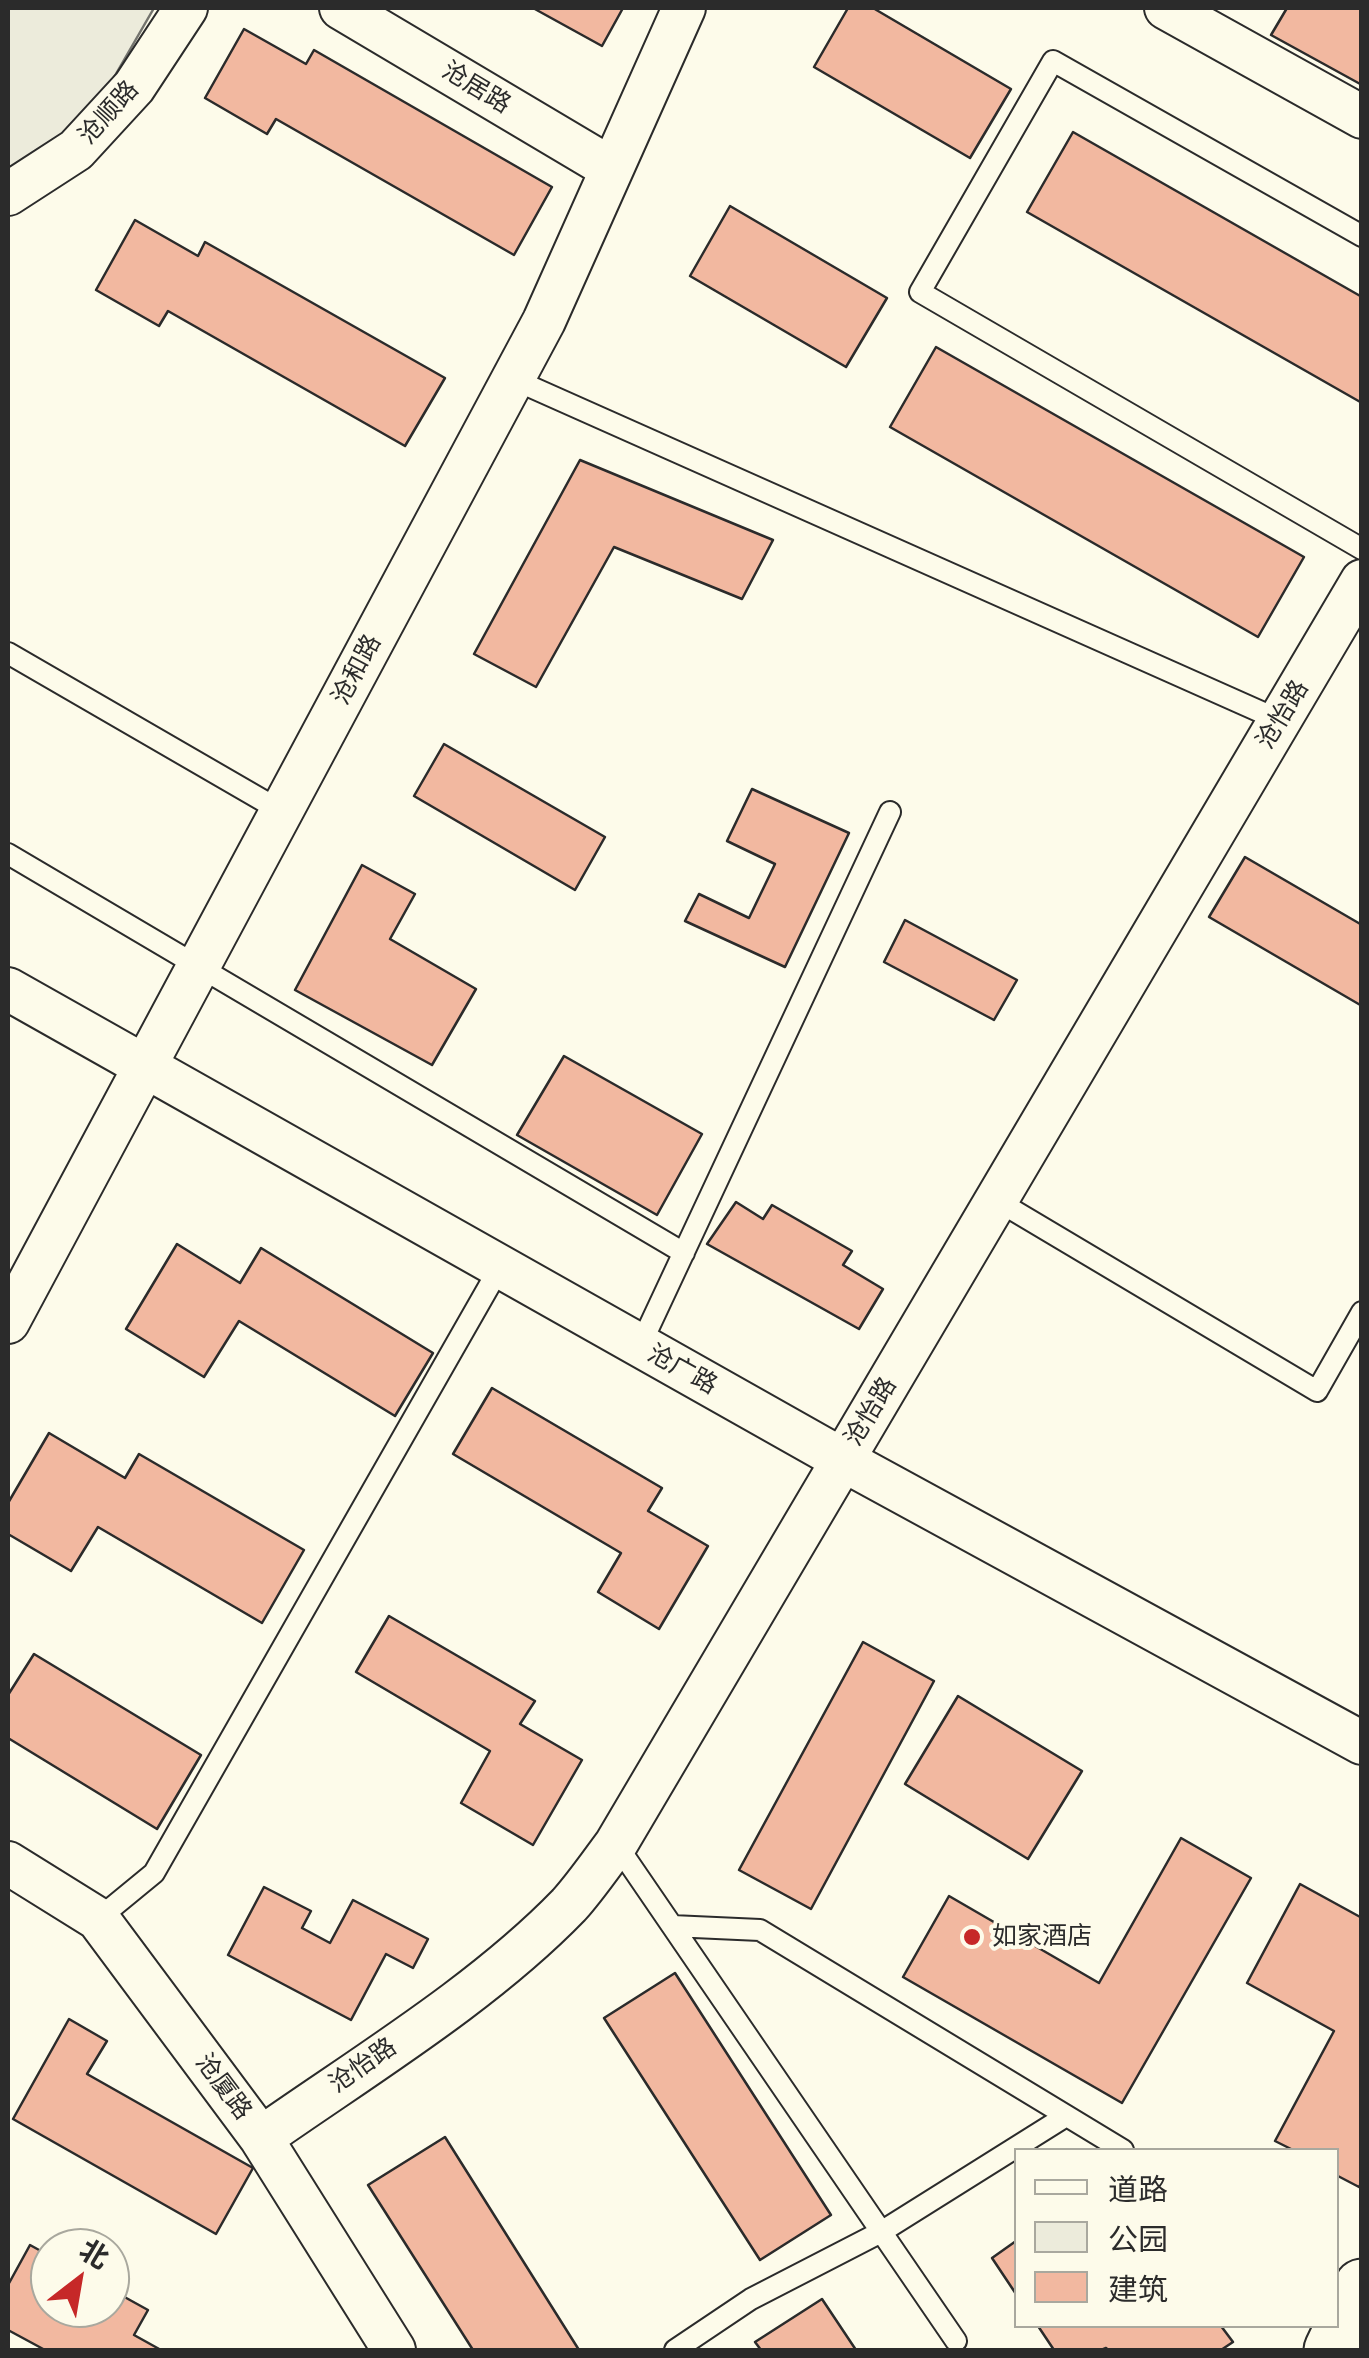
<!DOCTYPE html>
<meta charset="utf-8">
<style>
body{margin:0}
#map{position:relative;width:1369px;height:2358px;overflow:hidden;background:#fdfbea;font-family:"IBM Plex Sans","Noto Sans SC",sans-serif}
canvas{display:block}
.frame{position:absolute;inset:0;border:10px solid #2b2b2b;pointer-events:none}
.legend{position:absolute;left:1014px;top:2148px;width:325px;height:180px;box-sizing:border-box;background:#fdfbea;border:2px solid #a9a89e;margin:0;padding:12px 18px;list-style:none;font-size:30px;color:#2b2b2b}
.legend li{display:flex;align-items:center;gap:20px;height:50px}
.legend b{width:50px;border:2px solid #a9a89e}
.north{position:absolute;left:30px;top:2228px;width:100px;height:100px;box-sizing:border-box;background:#fdfbea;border:2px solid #a9a89e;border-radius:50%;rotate:31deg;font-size:28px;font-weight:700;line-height:40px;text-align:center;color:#2b2b2b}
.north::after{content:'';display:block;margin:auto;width:35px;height:45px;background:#c62828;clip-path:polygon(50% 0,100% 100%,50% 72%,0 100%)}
</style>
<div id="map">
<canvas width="1369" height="2358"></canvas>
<div class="frame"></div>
<ul class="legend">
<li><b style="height:12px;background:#fdfbea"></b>道路</li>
<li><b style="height:28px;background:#ecebdb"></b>公园</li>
<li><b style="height:28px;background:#f2b8a0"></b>建筑</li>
</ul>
<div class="north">北</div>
</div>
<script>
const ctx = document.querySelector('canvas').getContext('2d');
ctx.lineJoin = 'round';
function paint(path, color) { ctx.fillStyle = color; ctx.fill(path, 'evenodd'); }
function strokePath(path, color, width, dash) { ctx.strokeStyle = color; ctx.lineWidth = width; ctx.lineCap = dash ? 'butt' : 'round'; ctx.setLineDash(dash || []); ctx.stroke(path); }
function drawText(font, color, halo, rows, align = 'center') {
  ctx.font = font + ' "IBM Plex Sans","Noto Sans SC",sans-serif'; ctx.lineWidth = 8; ctx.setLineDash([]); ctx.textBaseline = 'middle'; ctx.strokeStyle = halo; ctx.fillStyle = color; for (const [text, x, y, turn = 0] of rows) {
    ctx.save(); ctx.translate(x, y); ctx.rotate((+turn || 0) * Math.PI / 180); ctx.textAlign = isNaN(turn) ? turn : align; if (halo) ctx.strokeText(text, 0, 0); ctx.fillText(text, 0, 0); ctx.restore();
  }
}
const green = new Path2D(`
 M8,8h146l-60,104 -86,75z`);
paint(green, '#ecebdb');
strokePath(green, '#74746e', 2.5);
const building = new Path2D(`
 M533,8h90l-21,38z
 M848,8h25l138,81 -41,69 -156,-91z
 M1287,8h75v77l-91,-50z
 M244,29l62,35 8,-14 238,137 -38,68 -238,-136 -9,15 -62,-36z
 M1073,132l289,165v106l-335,-191z
 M730,206l157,92 -41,69 -156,-91z
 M135,220l63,36 7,-14 240,136 -40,68 -237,-135 -9,15 -63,-36z
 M936,347l368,210 -46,80 -368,-210z
 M580,460l193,80 -31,59 -128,-52 -78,140 -62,-33z
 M444,744l161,93 -30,53 -161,-94z
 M752,789l97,44 -64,134 -100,-46 14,-27 50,24 26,-54 -48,-23z
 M1245,857l117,68v81l-153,-89z
 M362,865l53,29 -25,45 86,50 -44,76 -137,-75z
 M905,920l112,60 -23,40 -110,-58z
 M564,1056l138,78 -45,81 -140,-80z
 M736,1202l27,17 9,-14 80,46 -9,14 40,24 -24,40 -152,-85z
 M177,1244l63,39 21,-35 172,105 -38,63 -156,-95 -35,56 -78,-48z
 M492,1388l170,100 -14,23 60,35 -49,83 -61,-37 23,-39 -168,-99z
 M49,1433l76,45 14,-24 165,96 -42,73 -164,-96 -27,44 -63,-37v-31z
 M389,1616l146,85 -15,23 62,36 -49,85 -72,-42 29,-52 -134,-79z
 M863,1642l71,39 -123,228 -72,-39z
 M34,1654l167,101 -44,74 -149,-91v-43z
 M958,1696l124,75 -54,88 -123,-75z
 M1181,1838l70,40 -129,225 -219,-126 46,-81 150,87z
 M1300,1884l62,34v264l-3,5 -23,-12v-25h-43l-18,-9 59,-110 -87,-48z
 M264,1887l47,24 -9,17 28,15 23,-43 75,39 -15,29 -27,-14 -35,66 -123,-65z
 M675,1973l156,242 -71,45 -156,-242z
 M69,2019l38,22 -20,33 166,94 -37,66 -203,-115z
 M445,2137l134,213h-106l-105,-165z
 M1016,2241v53l-24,-36z
 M30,2245l20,11v52h60v-19l38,21 -14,25 27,15h-116l-37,-20v-45z
 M822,2299l34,51h-95l-6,-8z
 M1038,2326h183l12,16 -12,8h-113l-2,-2 -5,2h-47z`);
paint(building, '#f2b8a0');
strokePath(building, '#2b2b2b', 2.5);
const lane = new Path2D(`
 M1362,236l-309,-175 -133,231 442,257
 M513,379l766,341
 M8,653l273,158
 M8,854l676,399
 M996,1200l321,191 45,-79
 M640,1346l250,-534
 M616,1844l340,497
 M98,1919l56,-46 346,-606
 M672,1926l88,4 363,220
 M675,2350l76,-51 130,-67 185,-116`);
const street = new Path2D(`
 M341,8l271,161
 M1166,8l196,109
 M8,194l68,-44 58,-63 52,-79
 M8,989l835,471 519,283
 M8,1322l536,-1001 140,-313
 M8,1863l90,56 163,219 133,212
 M261,2138c101,-71 222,-144 308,-233 17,-19 32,-41 47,-61l746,-1263`);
const secondary = new Path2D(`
 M1332,2350l30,-63`);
strokePath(lane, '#2b2b2b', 24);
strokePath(street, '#2b2b2b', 46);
strokePath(secondary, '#2b2b2b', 59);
strokePath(lane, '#fdfbea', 20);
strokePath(street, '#fdfbea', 42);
strokePath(secondary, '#fdfbea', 55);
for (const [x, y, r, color] of [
 [972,1937,10,"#c62828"]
]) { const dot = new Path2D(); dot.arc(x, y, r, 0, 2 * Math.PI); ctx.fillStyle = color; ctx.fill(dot); strokePath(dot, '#fdfbea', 4); }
drawText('25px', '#2b2b2b', '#fdfbea', [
 ["沧居路",476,88,31],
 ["沧顺路",109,113,-48],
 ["沧和路",357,670,-62],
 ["沧怡路",1283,715,-59],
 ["沧广路",682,1370,29],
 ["沧怡路",871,1412,-59],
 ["沧怡路",363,2066,-35],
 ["沧厦路",223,2087,53]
]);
drawText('25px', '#2b2b2b', '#fdfbea', [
 ["如家酒店",992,1937]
], 'left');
</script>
